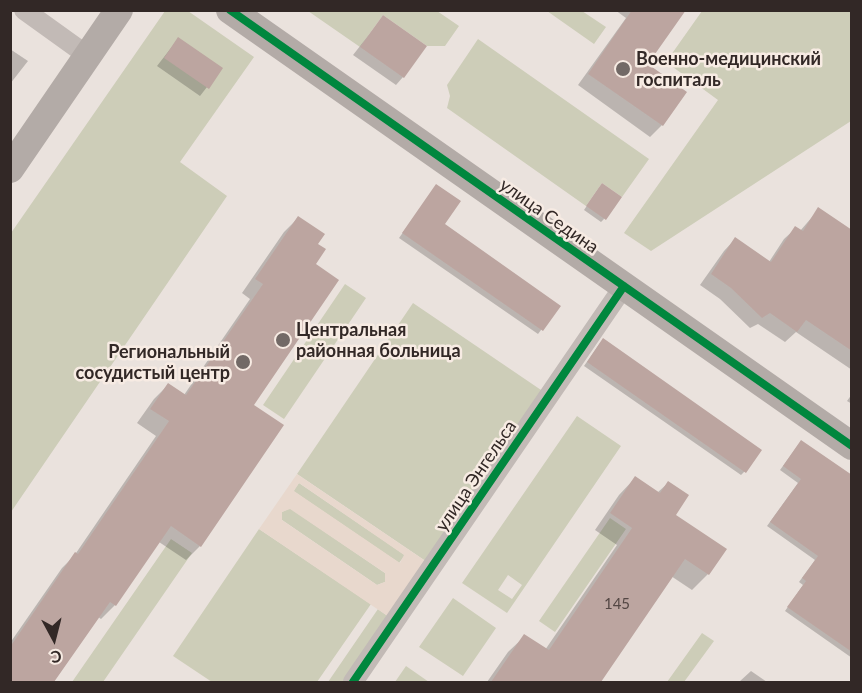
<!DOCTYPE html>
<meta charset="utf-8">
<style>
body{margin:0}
#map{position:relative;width:862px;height:693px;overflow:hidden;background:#eae2dd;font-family:Lato,sans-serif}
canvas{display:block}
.frame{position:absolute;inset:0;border:12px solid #322826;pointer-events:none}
.north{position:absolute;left:24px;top:609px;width:60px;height:60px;-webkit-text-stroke:4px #f7ebe3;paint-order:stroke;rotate:173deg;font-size:16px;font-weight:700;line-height:24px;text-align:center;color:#322826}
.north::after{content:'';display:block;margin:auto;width:21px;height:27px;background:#322826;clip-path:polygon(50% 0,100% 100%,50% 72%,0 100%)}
</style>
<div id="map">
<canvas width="862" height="693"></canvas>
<div class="frame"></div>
<div class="north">С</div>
</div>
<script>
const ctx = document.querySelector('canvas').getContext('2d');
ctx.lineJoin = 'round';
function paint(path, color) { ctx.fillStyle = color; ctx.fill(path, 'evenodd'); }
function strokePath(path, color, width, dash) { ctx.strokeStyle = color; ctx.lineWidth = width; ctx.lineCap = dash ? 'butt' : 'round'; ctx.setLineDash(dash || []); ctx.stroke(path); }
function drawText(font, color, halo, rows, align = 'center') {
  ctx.font = font + ' Lato,sans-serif'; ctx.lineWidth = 5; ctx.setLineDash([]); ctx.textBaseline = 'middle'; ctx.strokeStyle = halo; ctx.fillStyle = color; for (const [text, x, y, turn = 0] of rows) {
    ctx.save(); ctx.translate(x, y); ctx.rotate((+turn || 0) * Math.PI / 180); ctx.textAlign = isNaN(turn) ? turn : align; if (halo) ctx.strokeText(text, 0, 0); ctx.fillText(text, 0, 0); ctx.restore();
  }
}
paint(new Path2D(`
 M165,11h23l66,46 -74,105 47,34 -216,316v-279z
 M308,11h129l22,15 -14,20h-18l-44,-31 -23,32z
 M547,11h35l24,16 -12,17z
 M702,11h149v110l-200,130 -27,-18 94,-133 -52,-38z
 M478,39l171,120 -27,38 -20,-14 -16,23 -139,-98 3,-12 -3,-11z
 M345,284l21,14 -82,121 -21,-14z
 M413,303l131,89 -117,170 -130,-88z
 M577,416l44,30 -114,167 -45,-30zM508,575l14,10 -10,14 -14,-9z
 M299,483l106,72 -6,8 -106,-72z
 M290,508l95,65v9l-8,3 -95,-65v-8z
 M610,518l16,11 -71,103 -16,-11z
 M259,529l112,75 -54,78h-105l-39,-26z
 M171,539l21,14 -89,129h-31z
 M453,598l43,30 -33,48 -44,-29z
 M378,609l11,8 -44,65h-17z
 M702,633l12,8 -30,41h-17z
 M406,666l23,16h-34z`), '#cdcdb8');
paint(new Path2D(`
 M297,474l130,88 -38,55 -130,-88zM299,483l105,72 -4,8 -106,-72zM290,509l95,64v9l-8,3 -95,-65v-8z`), '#e8d8cd');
paint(new Path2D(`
 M615,10h69l-38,55 39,27 -23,33 -12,12 -72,-52 48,-67z
 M383,17l20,60 -7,8 -43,-30z
 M178,39l43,30 -21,27 -43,-30z
 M10,49l18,12 -18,23z
 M599,188l5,31 -3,3 -17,-12z
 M433,190l9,34 117,82 -21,28 -139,-96z
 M819,209l33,23v138l-56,-38 -11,10 -27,-18 -8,4 -30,-29 -20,-14 24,-34 11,-12 34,23 15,-23 12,-11 4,3z
 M298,218l18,27 -3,20 -61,140 -52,141 -14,14 -27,-18 -44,63 -14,14 -3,-2 -46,65h-42v-39l52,-75 12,-12 82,-120 -19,-13 17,-24 14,-14 16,10 66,-96 -8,-6 42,-61z
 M600,343l160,107 -16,22 -3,3 -157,-109z
 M852,394v10l-5,-3z
 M798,445l54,32v181l-67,-47 18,-26 -4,-3 16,-22 -48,-34 31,-43 -18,-13z
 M635,478l22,15 11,-10 6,32 34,59 -16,16 -21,-14 -72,106h-112l21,-30 17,-16 20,14 72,-105 -22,-15 24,-35z
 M751,671l16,11h-28z`), '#0003');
paint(new Path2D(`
 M632,10h54l-38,54 39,28 -24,34 -75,-52z
 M383,15l44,31 -23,32 -44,-31z
 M178,37l45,31 -14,21 -45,-31z
 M602,183l20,14 -16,23 -20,-14z
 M436,184l25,17 -16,23 116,82 -18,25 -141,-98z
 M818,207l34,23v121l-46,-31 -9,12 -27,-19 -8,5 -31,-30 -20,-14 24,-37 36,25 24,-36 8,5z
 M298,216l27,18 -7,10 8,5 -10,15 23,16 -85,125 30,20 -83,122 -30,-21 -55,80 -6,-4 -56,80h-44v-35l65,-95 3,2 91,-133 -19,-12 18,-26 18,12 77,-111 -8,-5z
 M603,338l159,112 -16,23 -159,-111z
 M801,440l51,35v177l-65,-45 19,-26 -4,-3 16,-22 -48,-34 31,-43 -18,-13z
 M635,476l25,17 8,-12 21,14 -13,20 51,34 -18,26 -24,-16 -84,123h-110l33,-48 25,16 83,-122 -22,-15z`), '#bca5a0');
strokePath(new Path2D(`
 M24,10l64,46
 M353,682l271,-396`), '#c2bab6', 20);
strokePath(new Path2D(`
 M230,10l622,436
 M10,169l109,-159`), '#b3aba7', 28);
strokePath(new Path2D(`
 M230,10l622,436
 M353,682l271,-396`), '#00873e', 8);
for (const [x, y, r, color] of [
 [623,69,8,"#726966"],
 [283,340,8,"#726966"],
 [243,362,8,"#726966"]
]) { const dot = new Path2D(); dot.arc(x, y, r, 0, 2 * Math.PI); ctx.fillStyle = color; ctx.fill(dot); strokePath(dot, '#f7ebe3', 2); }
drawText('15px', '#544744', null, [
 ["145",617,604]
]);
drawText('bold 18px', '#322826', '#f7ebe3', [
 ["Военно-медицинский",636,59],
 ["госпиталь",636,80],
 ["Центральная",296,330],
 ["районная больница",296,351],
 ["Региональный",230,352,"right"],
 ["сосудистый центр",230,373,"right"]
], 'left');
drawText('18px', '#322826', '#f7ebe3', [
 ["улица Седина",549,216,35],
 ["улица Энгельса",476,476,-56]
]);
</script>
